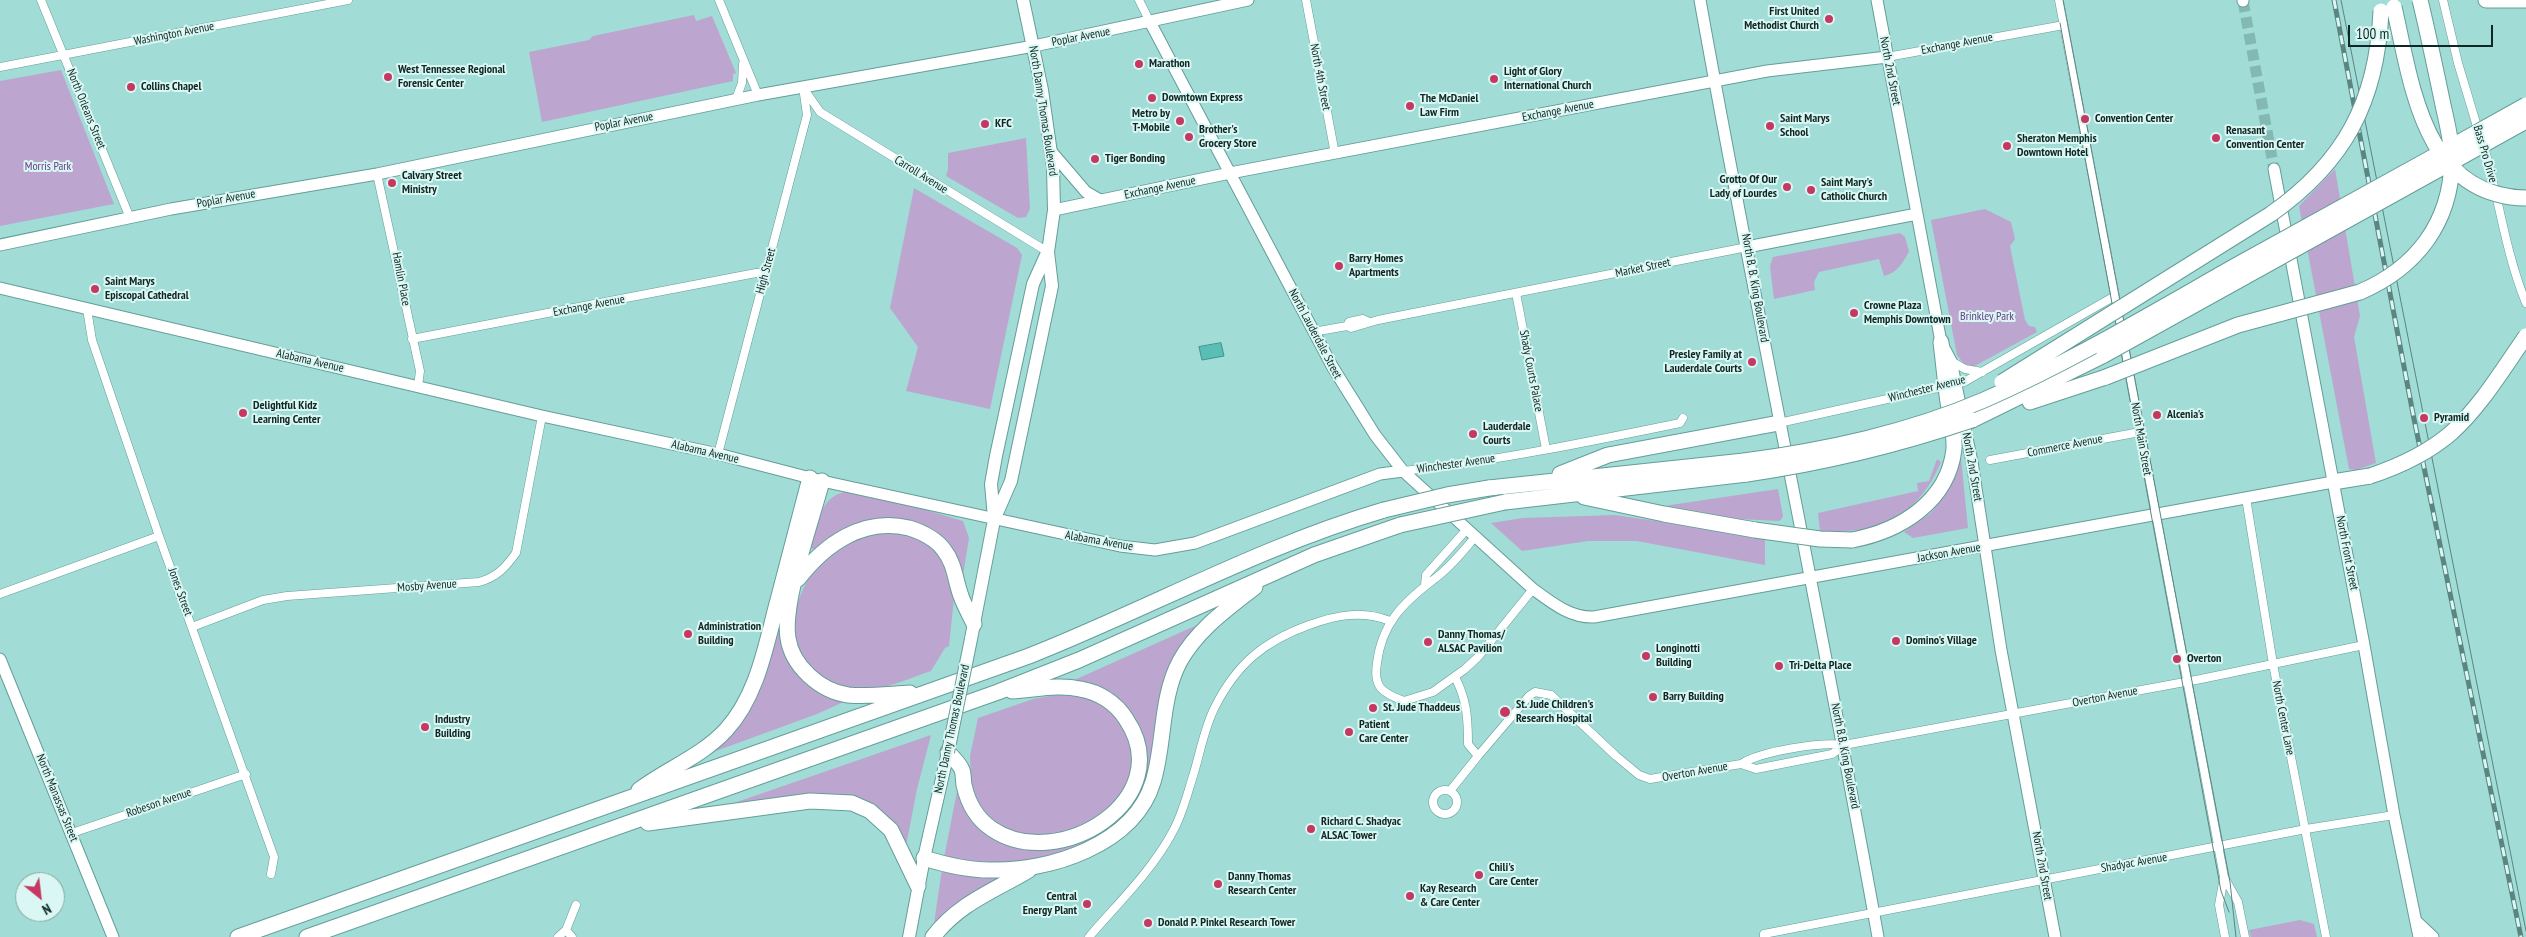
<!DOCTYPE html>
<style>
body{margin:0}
#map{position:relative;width:2526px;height:937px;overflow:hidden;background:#a1dcd6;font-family:"PT Sans Narrow",sans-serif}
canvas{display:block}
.north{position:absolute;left:15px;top:872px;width:50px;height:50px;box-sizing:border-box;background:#daf7f3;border:1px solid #89a4a1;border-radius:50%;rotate:151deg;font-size:14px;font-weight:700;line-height:20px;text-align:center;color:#0f2725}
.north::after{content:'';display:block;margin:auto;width:18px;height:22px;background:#c63861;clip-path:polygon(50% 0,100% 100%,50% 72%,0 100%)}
.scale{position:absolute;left:2348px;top:25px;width:145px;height:22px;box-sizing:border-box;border:2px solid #0f2725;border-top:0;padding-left:6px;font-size:15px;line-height:18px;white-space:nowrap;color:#0f2725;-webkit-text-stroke:4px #daf7f3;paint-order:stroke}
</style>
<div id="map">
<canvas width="2526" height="937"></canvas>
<div class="north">N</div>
<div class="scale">100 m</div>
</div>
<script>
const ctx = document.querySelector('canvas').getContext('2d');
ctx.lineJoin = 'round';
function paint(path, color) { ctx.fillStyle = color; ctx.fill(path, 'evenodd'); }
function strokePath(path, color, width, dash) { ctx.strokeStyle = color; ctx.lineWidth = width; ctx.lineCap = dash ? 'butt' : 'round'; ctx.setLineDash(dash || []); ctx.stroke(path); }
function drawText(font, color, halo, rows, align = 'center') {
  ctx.font = font + ' "PT Sans Narrow",sans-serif'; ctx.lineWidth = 4; ctx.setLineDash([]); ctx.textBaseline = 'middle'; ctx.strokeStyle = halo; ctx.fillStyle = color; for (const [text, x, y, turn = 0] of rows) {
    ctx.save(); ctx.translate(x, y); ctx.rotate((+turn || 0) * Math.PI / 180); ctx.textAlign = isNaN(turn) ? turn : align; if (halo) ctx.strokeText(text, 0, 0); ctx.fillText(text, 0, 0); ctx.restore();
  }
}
paint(new Path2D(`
 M694,15l2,6 16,-5 24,57 -3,1v7l-191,41 -13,-70 60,-12 4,-4z
 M61,70l53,134 -114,22v-145z
 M1026,138l4,71 -4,8 -8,1 -72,-42 2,-7v-16z
 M2335,169l25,147 -6,21 22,126 -20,7 -7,-1 -50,-263z
 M914,188l103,60 5,7 -32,154 -84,-18 12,-44 -28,-39z
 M1985,209l26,13 4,17 -5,7 15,74 4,6 6,1 2,5 -64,35 -9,-3 -7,-9 -26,-135z
 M1900,233l5,4 4,14c-6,12 -12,22 -25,25l-5,-17 -60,13 -5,10 1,8 -41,9 -4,-33 3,-9z
 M1961,458l7,70 -55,10 -9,-6 27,-19 15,-19z
 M1937,459l4,3c-23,55 -63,73 -121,69l-2,-18 100,-22 -1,-8 12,-2z
 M1778,489l5,27 -2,4 -3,1 -58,-3 -56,-12z
 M844,492l52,9 67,20 6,17 -7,44 -7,-22 -56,-41 -84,31 -4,-2c6,-22 8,-50 33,-56z
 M1615,515l150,22v28l-128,-24h-49l-66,10 -31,-28 32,-5z
 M896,531l20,7 14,8 13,13 11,39 -5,48 -4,2 -14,23c-24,8 -52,22 -78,18 -15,-2 -30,-11 -40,-21 -18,-18 -22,-38 -16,-62 13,-47 53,-73 99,-75z
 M780,612l7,42 61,46 -31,14 -112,41 31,-28z
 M1206,621l-12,14 -47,151c-10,18 -23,35 -40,47 -29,20 -93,36 -129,32 -11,-2 -23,-5 -34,-7l15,-77 12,33 76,32 86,-48 2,-74 -63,-43z
 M1056,695c28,0 54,6 67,34 6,13 14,29 10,43 -15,54 -94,80 -140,50 -13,-9 -20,-27 -26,-41l4,-2 -1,-23 8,-38 55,-19z
 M931,735l-14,54 -11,57 -36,-42h-139z
 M942,869l22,7h45l-76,54z
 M2300,920l14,4 3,13h-66l-2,-7z`), '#bca6d0');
const water = new Path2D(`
 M1221,343l3,13 -22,4 -3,-13z`);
paint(water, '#59beb5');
strokePath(water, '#43918a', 1);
strokePath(new Path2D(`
 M2243,1l31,168`), '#84b8b3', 11, [11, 5.5]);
const street = new Path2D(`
 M41,0l89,218
 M719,0l39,95
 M1139,0l11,22
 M1306,0l29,154
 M2059,0l63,332
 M2443,0l15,63 21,70
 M1887,57l177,-32
 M0,67l348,-67
 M804,89l16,23 228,140
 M736,99l6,-16 1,-19
 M2483,144c16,53 22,108 43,159
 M377,174l43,197 -2,15
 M1516,293l30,156
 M87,309l5,31 67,196 115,321 -3,17
 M1347,326l2,-4 14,-3 6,3
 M1313,332l34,-6 4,2 27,-8 369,-73
 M412,339l344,-66h9
 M2124,343l100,534 14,25 7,35
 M1951,361l14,8 17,3
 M1779,423l185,-41 151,-86
 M718,454l89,-339 -4,-28
 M1990,460l150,-28
 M1403,471c93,-10 185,-29 277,-48l3,-5
 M2246,498l27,166 53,273
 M1476,536c-13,15 -26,32 -43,44 -30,23 -51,43 -56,83 -4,24 5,30 27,38l29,-9 32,-23 13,-12 55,-68
 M1425,585l1,-10 41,-46
 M0,594l159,-58
 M192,627l71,-27 24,-4 192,-14c18,-5 26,-14 37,-29l26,-137
 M1478,756l51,-60 6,-4 16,3 65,61 23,19 11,4 91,-15c20,-13 79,-22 103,-19l357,-66 163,-34
 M1741,764l15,5 76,-15 12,-9
 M1433 802a12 12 0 1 1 24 0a12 12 0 1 1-24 0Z
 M1450,791l28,-35 -10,-12c0,-25 -1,-44 -13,-67
 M72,833l174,-59
 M2224,877l-5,28 6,32
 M558,937l8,-7
 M572,937l-6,-7 10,-25
 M1089,937c28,-33 62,-65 83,-104 10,-17 15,-38 21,-57 7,-22 11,-48 22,-69 22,-44 50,-66 94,-82 28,-10 53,-15 81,-4
 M1764,937v-3l542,-105 88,-14`);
const secondary = new Path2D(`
 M1700,0c56,313 122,624 178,937
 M1877,0l64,342 10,19 21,101 29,188 54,287
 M2243,0v1
 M1150,22l182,344 43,69 28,36 130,118c18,13 37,29 61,28l739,-135
 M1050,150l36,42 14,8
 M2274,169l90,476 30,170 25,122
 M1054,210l176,-37 537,-102 120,-14
 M0,245l171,-36 206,-35 381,-79 276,-49 214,-46
 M1747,247l170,-33
 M0,288l542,128 176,38 104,27 298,65 35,4 40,-7 185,-69 23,-3
 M0,659l113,278
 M2416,921l17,16`);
const primary = new Path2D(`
 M994,518l-3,-34 5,-28 37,-172 14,-31
 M971,639l23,-119 17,-39 41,-195 -4,-34 6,-42 -1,-43 -11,-77 -19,-90
 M909,937l15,-79 24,-106`);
const highway = new Path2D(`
 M2486,0h40
 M2030,402l76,-25
 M1972,420l132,-65
 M1560,474l48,-19 171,-32
 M822,481c-10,39 -40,121 -34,157 4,28 32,53 60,57 20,2 42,-1 62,-2
 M2333,482l37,-6
 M1489,488l255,-27
 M1584,497l80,17 91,16
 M1505,502l242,-28
 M1852,540c48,-9 96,-38 102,-91 1,-17 -5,-36 -7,-54 -2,-17 -4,-35 -6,-53
 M798,579c27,-35 65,-62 111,-51 13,4 27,11 35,22 11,14 11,30 17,46 3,9 9,19 13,28
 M948,752c4,5 12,12 14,18 2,5 1,11 2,15 4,18 13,34 28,44 66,45 188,-30 134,-110 -10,-16 -27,-27 -46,-30 -22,-5 -46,1 -68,2
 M639,790c28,-21 63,-34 87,-60 32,-35 40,-86 52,-130 11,-41 21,-81 32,-122
 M648,823l162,-22 42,2 18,8 21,19 27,56
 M924,858c22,7 43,12 66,12 59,2 144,-25 163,-88 12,-39 7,-84 27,-121 18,-32 47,-52 75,-74
 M238,937l791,-281c119,-47 232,-110 355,-146
 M307,937l691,-245 81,-32 235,-105 86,-30
 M933,937c26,-34 61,-46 96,-67`);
strokePath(street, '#649e98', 9);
strokePath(secondary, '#649e98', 13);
strokePath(primary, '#649e98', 14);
strokePath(highway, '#649e98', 17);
strokePath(street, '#fff', 8);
strokePath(secondary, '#fff', 11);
strokePath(primary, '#fff', 12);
strokePath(highway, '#fff', 15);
strokePath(new Path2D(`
 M2063,0l167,882 6,55
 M2341,0l185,931
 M2060,23l161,868 8,21`), '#5b8581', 1);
const rail = new Path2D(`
 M2334,0l80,419 107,518`);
strokePath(rail, '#5b8581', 5);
strokePath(rail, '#daf7f3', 3, [9]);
const primaryBridge = new Path2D(`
 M948,752l23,-113`);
const highwayBridge = new Path2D(`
 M2394,7c18,78 29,189 132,191
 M2104,355l422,-234
 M2106,377l132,-52 122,-33c56,-24 91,-69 92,-132 0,-20 -6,-40 -10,-60 -7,-33 -14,-67 -22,-100
 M2002,382l269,-168c74,-52 106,-113 110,-203
 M1744,461c82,-11 163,-28 240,-61 87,-38 170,-88 253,-135 96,-53 193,-106 289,-160
 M1747,474c78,-11 151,-29 225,-54
 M2370,476c27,-9 59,-24 81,-43 30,-27 52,-64 75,-97
 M1384,510l63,-15 42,-7
 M1400,525l105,-23
 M1755,530l65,9 32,1`);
strokePath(primaryBridge, '#649e98', 14, []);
strokePath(highwayBridge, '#649e98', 17, []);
strokePath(primaryBridge, '#fff', 12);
strokePath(highwayBridge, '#fff', 15);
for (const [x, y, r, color] of [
 [1829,19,5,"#c63861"],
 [1139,64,5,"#c63861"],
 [388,77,5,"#c63861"],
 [1494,79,5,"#c63861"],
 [131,87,5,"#c63861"],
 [1152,98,5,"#c63861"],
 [1410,106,5,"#c63861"],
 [2085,119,5,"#c63861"],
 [1180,121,5,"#c63861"],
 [985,124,5,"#c63861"],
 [1770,126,5,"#c63861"],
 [1189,137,5,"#c63861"],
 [2216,138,5,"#c63861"],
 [2007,146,5,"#c63861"],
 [1095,159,5,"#c63861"],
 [392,183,5,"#c63861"],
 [1787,187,5,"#c63861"],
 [1811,190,5,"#c63861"],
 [1339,266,5,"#c63861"],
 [95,289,5,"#c63861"],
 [1854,313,5,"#c63861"],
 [1752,362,5,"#c63861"],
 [243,413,5,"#c63861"],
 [2157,415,5,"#c63861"],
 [2424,418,5,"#c63861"],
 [1473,434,5,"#c63861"],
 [688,634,5,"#c63861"],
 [1896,641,5,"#c63861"],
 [1428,642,5,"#c63861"],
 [1646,656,5,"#c63861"],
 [2177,659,5,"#c63861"],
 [1779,666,5,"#c63861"],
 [1653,697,5,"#c63861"],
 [1373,708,5,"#c63861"],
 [1505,712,6,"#c63861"],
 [425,727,5,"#c63861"],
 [1349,732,5,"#c63861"],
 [1311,829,5,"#c63861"],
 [1479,875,5,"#c63861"],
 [1218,884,5,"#c63861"],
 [1410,896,5,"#c63861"],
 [1087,904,5,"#c63861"],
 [1148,923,5,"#c63861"]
]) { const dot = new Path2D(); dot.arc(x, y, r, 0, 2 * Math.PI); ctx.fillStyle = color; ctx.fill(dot); strokePath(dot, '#daf7f3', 2); }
drawText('bold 12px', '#0f2725', '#daf7f3', [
 ["First United",1819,12,"right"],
 ["Methodist Church",1819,26,"right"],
 ["Marathon",1149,64],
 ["West Tennessee Regional",398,70],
 ["Forensic Center",398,84],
 ["Light of Glory",1504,72],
 ["International Church",1504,86],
 ["Collins Chapel",141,87],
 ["Downtown Express",1162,98],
 ["The McDaniel",1420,99],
 ["Law Firm",1420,113],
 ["Metro by",1170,114,"right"],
 ["T-Mobile",1170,128,"right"],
 ["Saint Marys",1780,119],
 ["School",1780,133],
 ["Convention Center",2095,119],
 ["KFC",995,124],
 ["Brother's",1199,130],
 ["Grocery Store",1199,144],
 ["Renasant",2226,131],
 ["Convention Center",2226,145],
 ["Sheraton Memphis",2017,139],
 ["Downtown Hotel",2017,153],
 ["Tiger Bonding",1105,159],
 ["Calvary Street",402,176],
 ["Ministry",402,190],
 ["Grotto Of Our",1777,180,"right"],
 ["Lady of Lourdes",1777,194,"right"],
 ["Saint Mary's",1821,183],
 ["Catholic Church",1821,197],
 ["Barry Homes",1349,259],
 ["Apartments",1349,273],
 ["Saint Marys",105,282],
 ["Episcopal Cathedral",105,296],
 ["Crowne Plaza",1864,306],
 ["Memphis Downtown",1864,320],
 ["Presley Family at",1742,355,"right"],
 ["Lauderdale Courts",1742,369,"right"],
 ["Delightful Kidz",253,406],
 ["Learning Center",253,420],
 ["Alcenia's",2167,415],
 ["Pyramid",2434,418],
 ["Lauderdale",1483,427],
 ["Courts",1483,441],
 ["Administration",698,627],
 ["Building",698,641],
 ["Danny Thomas/",1438,635],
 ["ALSAC Pavilion",1438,649],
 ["Domino's Village",1906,641],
 ["Longinotti",1656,649],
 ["Building",1656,663],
 ["Overton",2187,659],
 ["Tri-Delta Place",1789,666],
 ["Barry Building",1663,697],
 ["St. Jude Children's",1516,705],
 ["Research Hospital",1516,719],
 ["St. Jude Thaddeus",1383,708],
 ["Industry",435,720],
 ["Building",435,734],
 ["Patient",1359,725],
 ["Care Center",1359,739],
 ["Richard C. Shadyac",1321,822],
 ["ALSAC Tower",1321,836],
 ["Chili's",1489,868],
 ["Care Center",1489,882],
 ["Danny Thomas",1228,877],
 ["Research Center",1228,891],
 ["Kay Research",1420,889],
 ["& Care Center",1420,903],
 ["Central",1077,897,"right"],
 ["Energy Plant",1077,911,"right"],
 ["Donald P. Pinkel Research Tower",1158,923]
], 'left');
drawText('12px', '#0f2725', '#daf7f3', [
 ["Washington Avenue",174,34,-11],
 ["Poplar Avenue",1081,37,-11],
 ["Exchange Avenue",1957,44,-11],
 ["North 2nd Street",1890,71,79],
 ["North 4th Street",1320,77,79],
 ["North Orleans Street",86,109,68],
 ["North Danny Thomas Boulevard",1043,111,81],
 ["Exchange Avenue",1558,111,-11],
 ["Poplar Avenue",624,122,-11],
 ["Bass Pro Drive",2485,154,74],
 ["Carroll Avenue",921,175,32],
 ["Exchange Avenue",1160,188,-12],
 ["Poplar Avenue",226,199,-10],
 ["Market Street",1643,268,-12],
 ["High Street",766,271,-75],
 ["Hamlin Place",401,279,79],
 ["North B. B. King Boulevard",1755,288,80],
 ["Exchange Avenue",589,306,-11],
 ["North Lauderdale Street",1315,334,62],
 ["Alabama Avenue",310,361,13],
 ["Shady Courts Palace",1531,371,79],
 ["Winchester Avenue",1927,389,-14],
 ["North Main Street",2141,439,80],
 ["Commerce Avenue",2065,446,-11],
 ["Alabama Avenue",705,452,13],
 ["Winchester Avenue",1456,464,-8],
 ["North 2nd Street",1972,467,80],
 ["Alabama Avenue",1099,541,10],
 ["Jackson Avenue",1949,553,-10],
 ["North Front Street",2347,553,79],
 ["Mosby Avenue",427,586,-4],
 ["Jones Street",180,592,70],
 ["Overton Avenue",2105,697,-11],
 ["North Center Lane",2283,718,79],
 ["North Danny Thomas Boulevard",952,729,-78],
 ["North B.B. King Boulevard",1845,756,79],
 ["Overton Avenue",1695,772,-10],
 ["North Manassas Street",57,798,68],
 ["Robeson Avenue",159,803,-19],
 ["Shadyac Avenue",2134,863,-10],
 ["North 2nd Street",2042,866,80]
]);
drawText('12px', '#653c87', '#daf7f3', [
 ["Morris Park",48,167],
 ["Brinkley Park",1987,317]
]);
</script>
